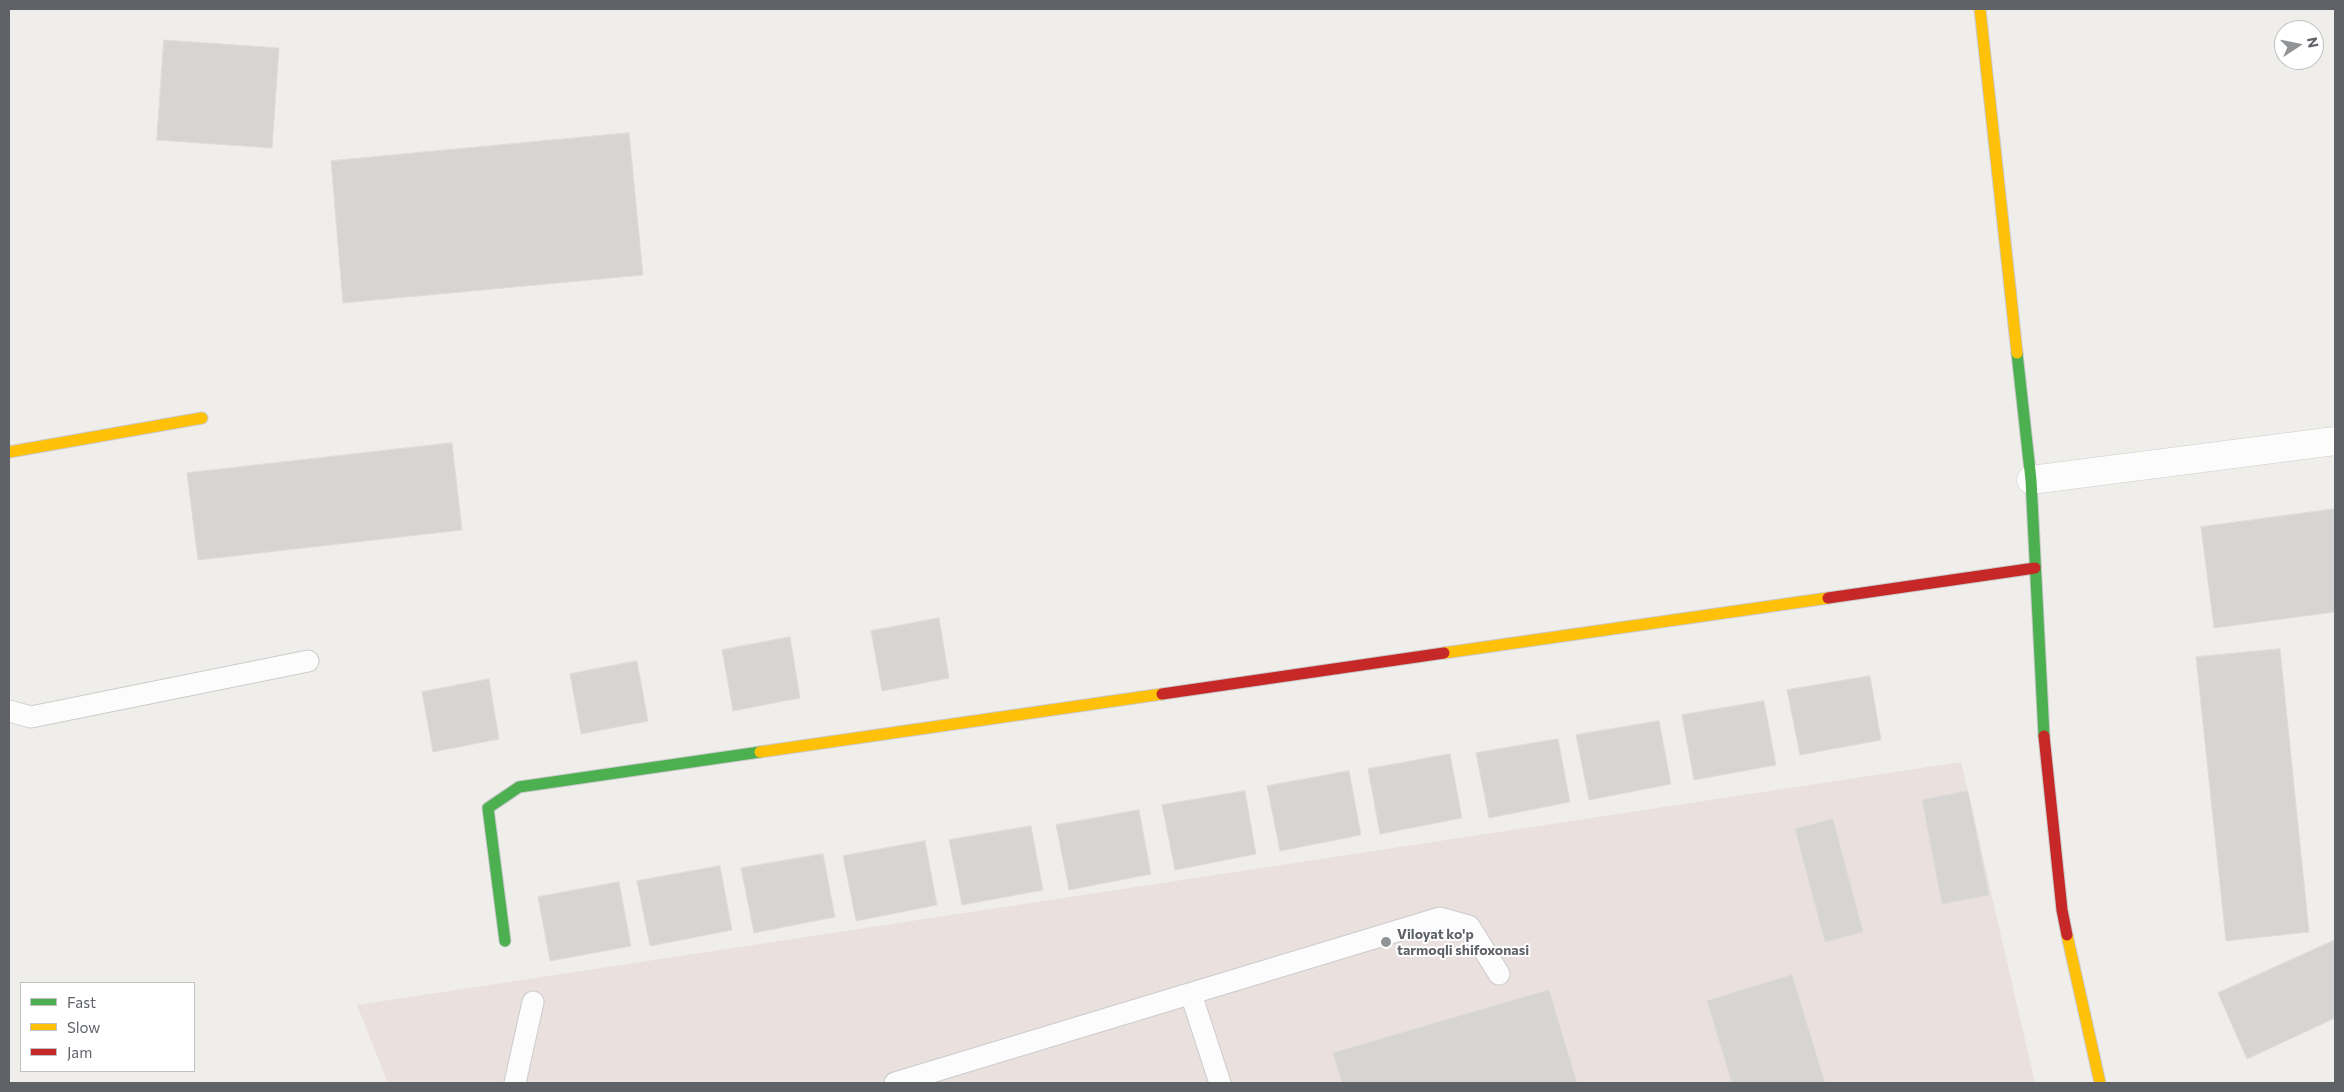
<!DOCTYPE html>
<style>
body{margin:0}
#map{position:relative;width:2344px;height:1092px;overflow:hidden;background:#efeeea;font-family:Commissioner,sans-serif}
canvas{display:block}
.frame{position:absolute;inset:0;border:10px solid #5f6368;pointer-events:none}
.legend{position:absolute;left:20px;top:982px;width:175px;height:90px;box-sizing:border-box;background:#fff;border:1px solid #bfc1c3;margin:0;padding:6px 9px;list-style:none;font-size:15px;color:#5f6368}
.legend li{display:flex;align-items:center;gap:10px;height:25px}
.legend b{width:25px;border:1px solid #bfc1c3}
.north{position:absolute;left:2274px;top:20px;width:50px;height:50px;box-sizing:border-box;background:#fff;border:1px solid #bfc1c3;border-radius:50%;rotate:79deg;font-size:14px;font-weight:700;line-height:20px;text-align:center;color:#5f6368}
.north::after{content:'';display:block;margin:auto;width:18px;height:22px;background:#919496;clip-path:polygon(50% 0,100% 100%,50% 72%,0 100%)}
</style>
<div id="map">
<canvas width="2344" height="1092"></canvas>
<div class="frame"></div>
<ul class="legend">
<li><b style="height:6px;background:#4caf50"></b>Fast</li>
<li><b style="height:6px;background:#ffc107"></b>Slow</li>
<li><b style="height:6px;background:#c62828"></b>Jam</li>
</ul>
<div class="north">N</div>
</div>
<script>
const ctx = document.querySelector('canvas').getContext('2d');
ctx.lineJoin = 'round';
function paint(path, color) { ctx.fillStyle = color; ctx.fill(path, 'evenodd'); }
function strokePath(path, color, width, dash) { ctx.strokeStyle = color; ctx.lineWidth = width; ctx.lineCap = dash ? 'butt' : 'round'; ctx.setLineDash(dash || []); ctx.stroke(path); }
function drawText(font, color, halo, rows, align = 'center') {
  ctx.font = font + ' Commissioner,sans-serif'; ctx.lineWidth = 4; ctx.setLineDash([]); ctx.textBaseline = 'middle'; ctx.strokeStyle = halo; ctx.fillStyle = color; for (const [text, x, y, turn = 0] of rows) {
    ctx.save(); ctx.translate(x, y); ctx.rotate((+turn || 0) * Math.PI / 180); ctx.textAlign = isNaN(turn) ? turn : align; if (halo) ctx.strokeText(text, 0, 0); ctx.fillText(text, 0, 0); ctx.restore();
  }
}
paint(new Path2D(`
 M1961,762l74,321h-1647l-31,-78z`), '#eae0de');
const building = new Path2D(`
 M164,40l115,8 -7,100 -115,-8z
 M629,133l14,142 -300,28 -12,-142z
 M452,443l10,87 -264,30 -11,-87z
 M2335,509v103l-121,16 -13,-101z
 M939,618l10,60 -67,13 -11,-60z
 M790,637l10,61 -67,13 -11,-61z
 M2280,649l29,283 -83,9 -30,-284z
 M637,661l11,60 -67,13 -11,-60z
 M1870,676l11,64 -81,15 -13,-65z
 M489,679l10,60 -66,13 -11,-60z
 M1764,701l12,64 -82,15 -12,-65z
 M1659,721l12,63 -82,16 -13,-65z
 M1558,739l12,63 -81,16 -13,-65z
 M1450,754l12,64 -82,16 -12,-65z
 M1349,771l12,64 -81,16 -13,-65z
 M1245,791l11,63 -81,16 -13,-65z
 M1968,791l21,104 -47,9 -20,-104z
 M1139,810l12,64 -82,16 -13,-65z
 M1833,819l30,113 -38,10 -30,-113z
 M1031,826l12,64 -81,15 -13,-65z
 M925,841l12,64 -81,16 -13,-65z
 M823,854l12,63 -81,16 -13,-65z
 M720,866l12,64 -82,16 -13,-65z
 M619,882l12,64 -81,15 -12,-64z
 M2335,940v78l-88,41 -29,-66z
 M1792,975l33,108h-93l-25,-82z
 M1549,990l28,93h-235l-9,-30z`);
paint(building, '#d6d5d3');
strokePath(building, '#deddd9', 1);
const lane = new Path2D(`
 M9,711l22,6 277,-56
 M1191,994l29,89
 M515,1083l18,-81
 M895,1083l545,-165 29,8 30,48`);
const street = new Path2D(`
 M2031,480l304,-39`);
const fast = new Path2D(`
 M2017,353l14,127 13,256
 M505,941l-17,-133 31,-21 241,-35`);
const slow = new Path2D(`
 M1980,9l37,344
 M9,452l193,-34
 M1444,653l384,-55
 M760,752l402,-58
 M2067,935l33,148`);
const jam = new Path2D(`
 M1828,598l207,-30
 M1162,694l282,-41
 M2044,736l18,174 5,25`);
strokePath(lane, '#cbcccc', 23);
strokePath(street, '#cbcccc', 29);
strokePath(fast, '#cacacb', 13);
strokePath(slow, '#cacacb', 13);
strokePath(jam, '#cacacb', 13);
strokePath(lane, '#fdfcfc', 21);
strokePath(street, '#fdfcfc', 28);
strokePath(fast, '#4caf50', 11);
strokePath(slow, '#ffc107', 11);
strokePath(jam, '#c62828', 11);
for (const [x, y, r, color] of [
 [1386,942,6,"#919496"]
]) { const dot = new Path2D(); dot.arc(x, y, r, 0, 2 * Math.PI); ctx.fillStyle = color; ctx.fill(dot); strokePath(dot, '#fff', 2); }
drawText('bold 14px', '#5f6368', '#fff', [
 ["Viloyat ko'p",1397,934],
 ["tarmoqli shifoxonasi",1397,950]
], 'left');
</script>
